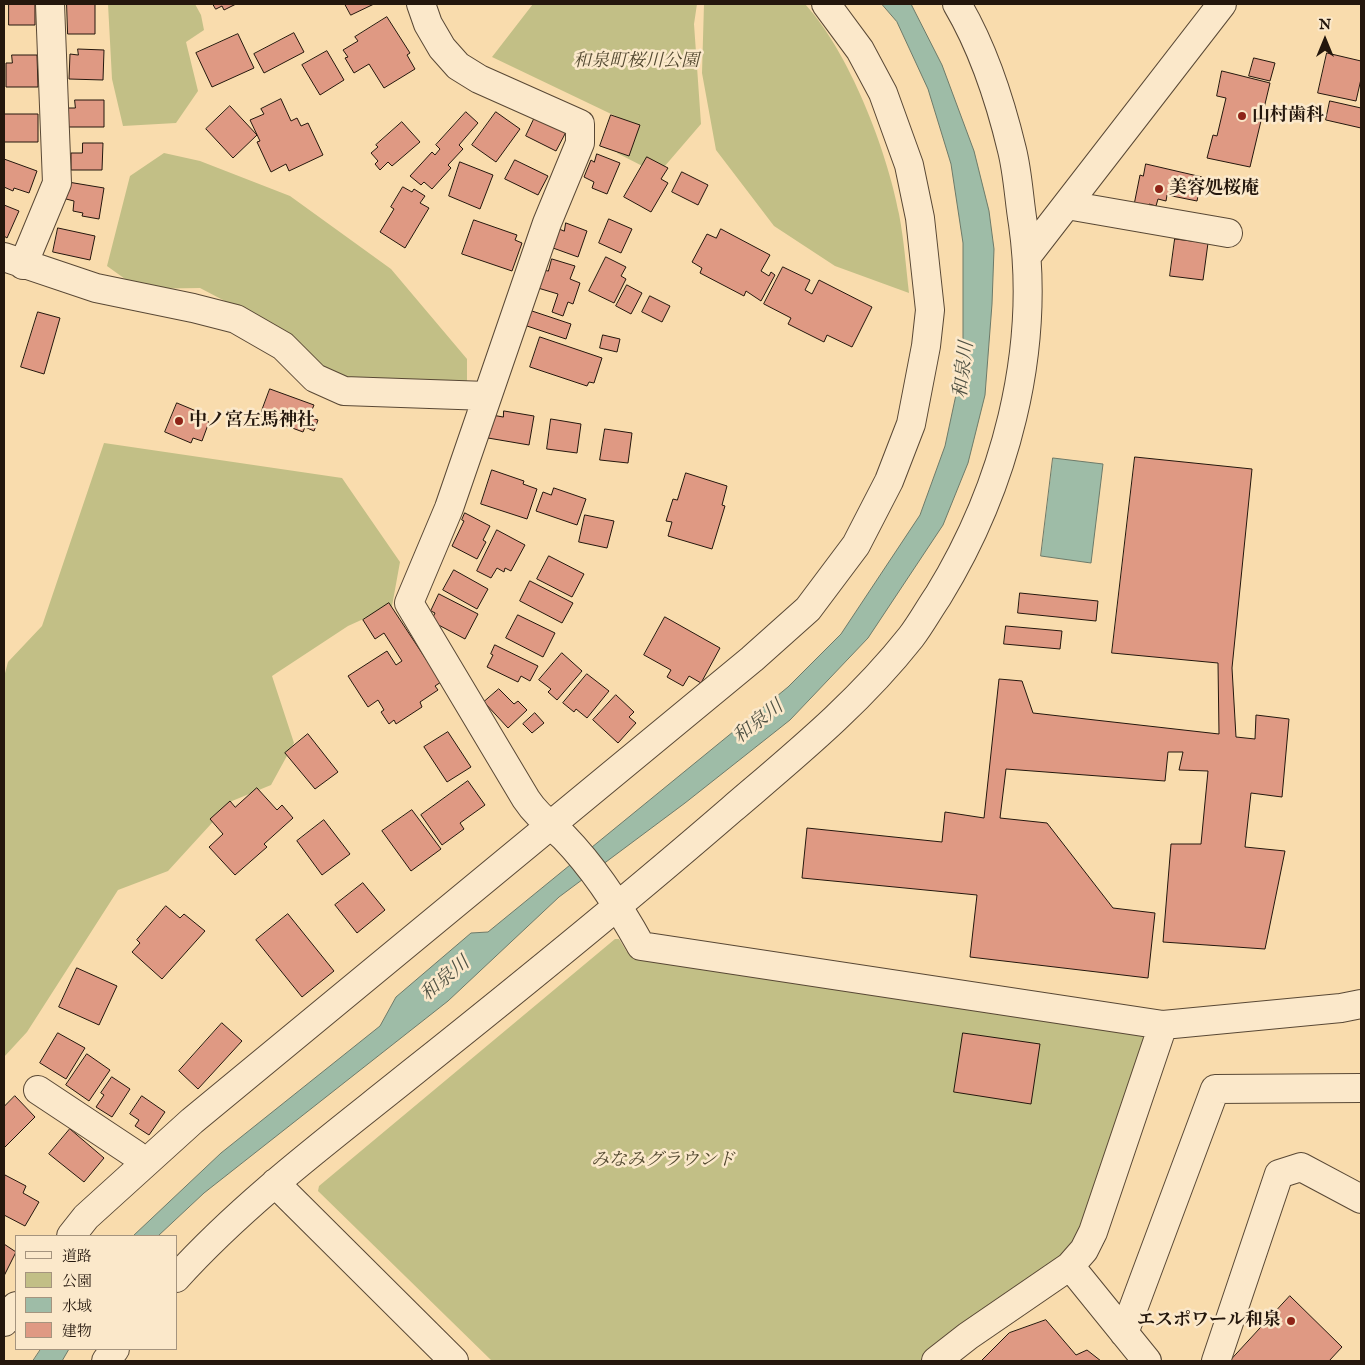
<!DOCTYPE html>
<meta charset="utf-8">
<style>
body{margin:0}
#map{position:relative;width:1365px;height:1365px;overflow:hidden;background:#f9dcad;font-family:"IM FELL English","Noto Serif JP",serif}
canvas{display:block}
.frame{position:absolute;inset:0;border:5px solid #24170d;pointer-events:none}
.legend{position:absolute;left:15px;top:1235px;width:162px;height:115px;box-sizing:border-box;background:#fbe8ca;border:1px solid #a5947e;margin:0;padding:6px 9px;list-style:none;font-size:15px;color:#24170d}
.legend li{display:flex;align-items:center;gap:10px;height:25px}
.legend b{width:25px;border:1px solid #a5947e}
.north{position:absolute;left:1300px;top:15px;width:50px;height:50px;-webkit-text-stroke:4px #fbe8ca;paint-order:stroke;rotate:0deg;font-size:14px;font-weight:700;line-height:20px;text-align:center;color:#24170d}
.north::after{content:'';display:block;margin:auto;width:18px;height:22px;background:#24170d;clip-path:polygon(50% 0,100% 100%,50% 72%,0 100%)}
</style>
<div id="map">
<canvas width="1365" height="1365"></canvas>
<div class="frame"></div>
<ul class="legend">
<li><b style="height:6px;background:#fbe8ca"></b>道路</li>
<li><b style="height:14px;background:#c2bf86"></b>公園</li>
<li><b style="height:14px;background:#9ebca7"></b>水域</li>
<li><b style="height:14px;background:#df9983"></b>建物</li>
</ul>
<div class="north">N</div>
</div>
<script>
const ctx = document.querySelector('canvas').getContext('2d');
ctx.lineJoin = 'round';
function paint(path, color) { ctx.fillStyle = color; ctx.fill(path, 'evenodd'); }
function strokePath(path, color, width, dash) { ctx.strokeStyle = color; ctx.lineWidth = width; ctx.lineCap = dash ? 'butt' : 'round'; ctx.setLineDash(dash || []); ctx.stroke(path); }
function drawText(font, color, halo, rows, align = 'center') {
  ctx.font = font + ' "IM FELL English","Noto Serif JP",serif'; ctx.lineWidth = 5; ctx.setLineDash([]); ctx.textBaseline = 'middle'; ctx.strokeStyle = halo; ctx.fillStyle = color; for (const [text, x, y, turn = 0] of rows) {
    ctx.save(); ctx.translate(x, y); ctx.rotate((+turn || 0) * Math.PI / 180); ctx.textAlign = isNaN(turn) ? turn : align; if (halo) ctx.strokeText(text, 0, 0); ctx.fillText(text, 0, 0); ctx.restore();
  }
}
paint(new Path2D(`
 M108,4h87l6,11 3,15 -18,12 12,49 -22,32 -53,3 -11,-47z
 M533,4h164l-3,20 7,100 -43,50 -41,-21 13,-30 -138,-66z
 M704,4h101c44,48 82,146 94,210 5,26 7,53 10,79l-74,-27 -61,-40 -58,-76 -14,-77z
 M164,153l36,8 90,35 101,73 76,90v25l-98,2 -52,-17 -50,-46 -67,-35 -61,1 -32,-23 23,-90z
 M104,443l238,35 58,84 -8,44 -44,20 -76,50 22,67 -23,42 -39,16 -64,70 -50,19 -91,142 -23,25v-380l4,-15 34,-36z
 M615,939h4l8,13 515,74 8,10 -16,70 -64,144 -144,111h-434l-174,-170 1,-5z`), '#c2bf86');
const water = new Path2D(`
 M882,4h29l31,61 32,86 15,60 5,38 -2,55 -7,91 -17,68 -25,62 -75,113 -78,82 -105,83 -126,94 -111,104 -244,192 -46,43h-25l88,-83 159,-127 16,-29 75,-64 17,-1 300,-245 53,-53 79,-119 25,-69 18,-84v-119l-12,-79 -23,-75 -31,-67z
 M1053,458l50,6 -12,99 -50,-7z
 M41,1349h28l-7,12h-29z`);
paint(water, '#9ebca7');
strokePath(water, '#6d7a69', 1);
const building = new Path2D(`
 M9,4h26v21h-26z
 M67,4h28v30h-27z
 M213,4h23l-12,6 -2,-4 -6,3z
 M345,4h29l-23,11z
 M387,17l23,36 -3,2 8,14 -31,19 -15,-24 -15,9 -9,-15 3,-1 -5,-7 15,-9 -3,-4z
 M294,33l10,19 -40,21 -10,-19z
 M238,34l16,34 -42,19 -16,-34z
 M78,49l26,1 -1,30 -34,-1 1,-25 8,1z
 M327,51l17,29 -24,15 -18,-30z
 M1327,53l34,8v18l-5,22 -38,-8z
 M12,55h25l1,32h-32v-24h6z
 M1254,58l21,5 -5,18 -21,-5z
 M1222,71l48,12 -20,84 -43,-9 6,-23 4,1 9,-38 -9,-2z
 M281,99l10,22 6,-3 4,8 7,-3 15,32 -34,16 -3,-7 -15,8 -14,-30 3,-1 -10,-21 14,-6 -3,-5z
 M75,100h29v27h-37v-19h8z
 M1330,101l31,7v20l-35,-8z
 M230,106l27,29 -24,23 -27,-29z
 M466,112l12,11 -19,22 4,4 -15,16 3,3 -19,21 -8,-7 -3,3 -11,-9 22,-24 3,3 5,-6 -4,-4z
 M496,112l24,17 -24,33 -24,-17z
 M4,114h34v28h-34z
 M611,115l29,10 -11,31 -29,-10z
 M535,117l31,15 -10,19 -30,-15z
 M402,122l18,20 -28,24 -4,-4 -8,8 -5,-6 3,-3 -7,-8 7,-6 -2,-2z
 M83,143h20l-1,27h-31v-17h11z
 M597,154l23,9 -13,31 -15,-6 2,-6 -10,-5 7,-17 3,2z
 M647,157l21,11 -7,11 7,4 -17,29 -27,-15z
 M4,159l33,12 -8,22 -15,-5 -1,3 -9,-4z
 M515,160l33,16 -10,19 -33,-16z
 M460,162l33,13 -13,34 -31,-13z
 M1146,164l56,13 -5,24 -30,-6 -1,6 -8,-2 -2,7 -7,-2 -1,4 -14,-3 6,-30 3,1z
 M682,172l26,13 -10,20 -26,-13z
 M68,182l36,6 -5,31 -17,-3 1,-3 -10,-2 1,-10 -8,-2z
 M403,187l9,5 2,-3 11,7 -5,7 9,5 -24,40 -25,-16 14,-23 -3,-2z
 M4,205l15,6 -12,27 -3,-2z
 M609,219l23,10 -11,24 -22,-10z
 M474,220l43,15 -2,5 7,3 -10,28 -50,-17z
 M566,223l21,8 -9,26 -25,-9 6,-19 5,2z
 M58,228l37,8 -5,24 -37,-8z
 M721,229l49,26 -9,16 8,5 2,-4 4,3 -14,26 -15,-10 -2,5 -44,-23 2,-5 -10,-6 15,-28 9,4z
 M1175,239l33,4 -5,37 -33,-4z
 M606,257l20,10 -5,9 5,3 -12,24 -25,-12z
 M552,259l23,7 -5,13 10,4 -7,21 -5,-2 -5,14 -11,-4 6,-18 -20,-6 6,-18 4,1z
 M783,267l27,13 -5,10 7,4 7,-14 53,27 -20,40 -25,-12 -3,7 -36,-18 3,-6 -27,-14z
 M627,285l15,8 -11,21 -15,-8z
 M650,296l20,10 -8,16 -20,-10z
 M526,309l45,15 -5,15 -45,-15z
 M38,312l22,6 -16,56 -23,-7z
 M603,335l17,4 -3,13 -17,-4z
 M540,337l62,21 -8,25 -5,-1 -2,4 -57,-19z
 M270,389l44,16 -5,12 9,3 -4,11 -9,-4 -2,5 -43,-16z
 M177,403l24,10 -3,5 11,4 -7,19 -9,-3 -2,5 -26,-11z
 M504,411l30,5 -5,29 -41,-7 4,-23 11,2z
 M551,419l30,5 -4,29 -30,-4z
 M605,429l27,4 -4,30 -28,-3z
 M1135,457l117,12 -20,199 4,69 19,2 1,-24 33,4 -7,78 -31,-4 -6,54 40,4 -20,98 -102,-7 8,-98h30l7,-73 -29,-1 4,-18h-15l-3,29 -159,-12 -6,49 47,5 66,85 42,5 -7,65 -178,-21 7,-62 -175,-17 5,-50 135,14 3,-30 39,6 15,-139 23,2 11,32 186,21 -1,-71 -106,-10z
 M492,470l32,11 -1,3 14,5 -10,30 -46,-15z
 M686,473l41,13 -5,19 3,1 -13,43 -44,-13 4,-14 -6,-1 7,-22 4,1z
 M554,488l32,11 -9,26 -41,-14 7,-19 8,3z
 M465,513l25,13 -7,14 3,2 -9,17 -25,-13 12,-25 -2,-1z
 M585,515l29,6 -7,27 -28,-6z
 M497,530l28,15 -14,26 -6,-3 -1,4 -7,-4 -6,10 -14,-7z
 M549,556l35,18 -12,23 -35,-18z
 M454,570l34,19 -11,20 -34,-19z
 M530,581l43,22 -11,20 -42,-22z
 M1020,593l78,8 -2,20 -78,-8z
 M439,594l39,20 -13,25 -34,-18 4,-8 -4,-2z
 M389,603l52,79 -6,4 3,4 -18,12 2,5 -26,17 -2,-4 -5,4 -8,-12 3,-2 -6,-10 -10,7 -20,-31 39,-25 9,14 6,-4 -18,-28 -9,6 -12,-19z
 M518,615l37,18 -12,24 -37,-19z
 M665,617l55,31 -19,35 -12,-7 -6,10 -16,-9 4,-7 -27,-15z
 M1006,626l56,5 -2,18 -56,-5z
 M495,645l43,21 -8,15 -9,-5 -3,6 -31,-15 6,-12 -2,-1z
 M562,653l20,18 -25,29 -9,-8 3,-3 -12,-9z
 M587,674l22,17 -22,27 -11,-9 -2,3 -11,-9z
 M499,689l15,15 4,-3 9,9 -19,18 -24,-26z
 M616,695l18,17 -5,5 7,6 -18,20 -25,-23z
 M535,713l9,10 -12,10 -9,-9z
 M448,732l23,35 -24,15 -23,-35z
 M308,734l30,38 -23,17 -30,-36z
 M468,781l17,24 -25,18 4,6 -22,16 -21,-30z
 M257,788l20,22 5,-5 11,13 -29,26 3,3 -32,28 -26,-28 14,-13 -13,-15 20,-18 5,6z
 M412,810l29,39 -30,22 -29,-40z
 M324,820l26,34 -28,21 -25,-34z
 M363,883l22,27 -28,23 -22,-28z
 M166,906l14,12 4,-4 21,17 -43,48 -30,-27 8,-9 -3,-3z
 M288,914l46,57 -32,26 -46,-57z
 M77,968l40,18 -18,39 -40,-18z
 M222,1023l20,18 -44,48 -19,-18z
 M58,1033l27,15 -19,31 -26,-16z
 M963,1033l77,11 -9,60 -77,-12z
 M87,1054l23,16 -21,31 -23,-16z
 M112,1077l18,12 -18,28 -16,-10 8,-12 -3,-2z
 M15,1096l20,21 -31,31v-41z
 M142,1096l23,16 -16,23 -14,-9 4,-6 -9,-6z
 M70,1129l34,29 -20,24 -35,-28z
 M5,1175l21,11 -3,7 16,9 -14,24 -21,-11z
 M4,1244l12,8 -12,24z
 M1290,1296l52,51 -13,14h-99z
 M1046,1320l30,35 11,-5 14,11h-120l28,-28z`);
paint(building, '#df9983');
strokePath(building, '#24170d', 1);
const minor = new Path2D(`
 M421,4l7,20 14,24 16,18 21,13 101,45v19l-33,80 -98,285 -40,95 117,196c12,18 23,24 38,38 31,32 56,71 77,109l522,79 178,-17 20,-4
 M1067,205l161,28
 M1027,256l195,-252
 M4,257l92,31 97,20 43,11 47,27 32,32 29,13 143,5
 M23,265l34,-82 -7,-179
 M38,1090l98,65 7,9
 M275,1183l179,178
 M71,1236l15,-19 106,-96 560,-462 56,-50 48,-64 33,-64 22,-57 15,-78 4,-36 -10,-92 -11,-53 -26,-72 -23,-43 -34,-46
 M1070,1266l77,95
 M176,1278c71,-78 155,-140 237,-206 108,-86 215,-173 319,-263 63,-54 127,-106 179,-172 10,-13 18,-28 27,-41 67,-109 103,-244 85,-372 -4,-24 -5,-50 -11,-74 -12,-50 -29,-102 -55,-146
 M4,1322l12,-16
 M1124,1333l91,-244 146,-1
 M106,1361l9,-12
 M936,1361l32,-25 102,-70 14,-16 9,-18 70,-207
 M1216,1361l63,-187 22,-7 60,32`);
strokePath(minor, '#594835', 30);
strokePath(minor, '#fbe8ca', 28);
for (const [x, y, r, color] of [
 [1242,116,5,"#8f2418"],
 [1159,189,5,"#8f2418"],
 [179,421,5,"#8f2418"],
 [1291,1321,5,"#8f2418"]
]) { const dot = new Path2D(); dot.arc(x, y, r, 0, 2 * Math.PI); ctx.fillStyle = color; ctx.fill(dot); strokePath(dot, '#fbe8ca', 2); }
drawText('italic 18px', '#534931', '#fbe8ca', [
 ["和泉町桜川公園",636,62],
 ["みなみグラウンド",663,1161]
]);
drawText('bold 18px', '#24170d', '#fbe8ca', [
 ["山村歯科",1252,116],
 ["美容処桜庵",1169,189],
 ["中ノ宮左馬神社",189,421],
 ["エスポワール和泉",1281,1321,"right"]
], 'left');
drawText('italic 19px', '#4f5143', '#fbe8ca', [
 ["和泉川",965,370,-83],
 ["和泉川",759,723,-38],
 ["和泉川",446,980,-40]
]);
</script>
